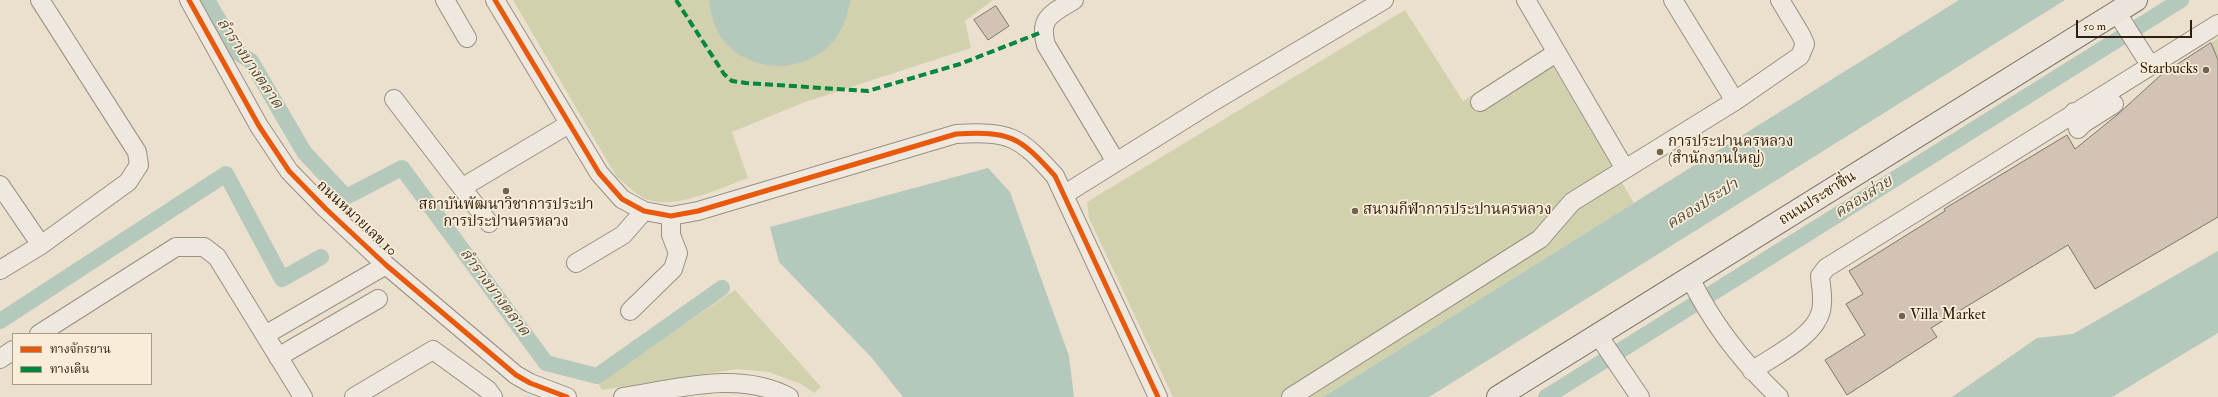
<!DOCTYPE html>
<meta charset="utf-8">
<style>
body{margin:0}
#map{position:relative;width:2218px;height:397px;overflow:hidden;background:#ebe0ce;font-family:"IM FELL Double Pica","Noto Serif Thai",serif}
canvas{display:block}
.legend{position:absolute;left:12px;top:333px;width:140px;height:52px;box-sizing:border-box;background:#faedd7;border:1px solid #a99b87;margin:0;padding:5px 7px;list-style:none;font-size:12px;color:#2f1f10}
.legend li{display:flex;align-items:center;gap:8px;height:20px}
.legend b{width:20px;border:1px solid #a99b87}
.scale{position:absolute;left:2076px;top:20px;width:116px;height:18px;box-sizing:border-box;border:2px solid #2f1f10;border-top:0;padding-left:5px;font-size:12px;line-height:14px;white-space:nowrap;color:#2f1f10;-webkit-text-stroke:3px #faedd7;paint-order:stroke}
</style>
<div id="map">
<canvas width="2218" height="397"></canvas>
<ul class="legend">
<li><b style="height:5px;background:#e8590c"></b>ทางจักรยาน</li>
<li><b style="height:5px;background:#00873e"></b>ทางเดิน</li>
</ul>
<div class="scale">50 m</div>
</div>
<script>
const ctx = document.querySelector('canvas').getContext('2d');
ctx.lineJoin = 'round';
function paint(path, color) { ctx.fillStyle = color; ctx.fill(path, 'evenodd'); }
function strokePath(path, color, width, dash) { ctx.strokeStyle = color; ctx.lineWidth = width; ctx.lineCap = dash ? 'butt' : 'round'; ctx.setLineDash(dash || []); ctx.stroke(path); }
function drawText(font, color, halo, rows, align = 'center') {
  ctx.font = font + ' "IM FELL Double Pica","Noto Serif Thai",serif'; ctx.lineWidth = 3.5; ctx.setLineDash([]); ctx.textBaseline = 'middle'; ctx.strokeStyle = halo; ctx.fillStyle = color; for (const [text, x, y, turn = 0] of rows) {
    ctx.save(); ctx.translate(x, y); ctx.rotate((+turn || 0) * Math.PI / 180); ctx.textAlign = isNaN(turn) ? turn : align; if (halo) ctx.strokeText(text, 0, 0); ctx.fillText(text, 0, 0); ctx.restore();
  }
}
paint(new Path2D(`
 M513,0h480l-28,21 6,27 -166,54 -73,30 16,46c-28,10 -78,35 -106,19 -9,-5 -17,-14 -26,-21z
 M1405,10l58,91 80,-51 91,153 -311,194h-150l-84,-179 -2,-16z
 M2218,38v22l-7,-17z
 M735,290l86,97 -7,6 -13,-9 -32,-12 -32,-3 -135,21 -4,-7z`), '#d2d1ae');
paint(new Path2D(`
 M709,0h141v3c-4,16 -9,32 -21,43 -30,28 -79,27 -106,-6 -9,-12 -12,-26 -14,-40z
 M1959,0h106l-636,397h-106z
 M988,168l22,24 59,164 5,41h-171l-32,-40 -92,-95 -9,-35z
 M2218,251v82l-106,64h-160l85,-59 36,-4z`), '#b4c8bc');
strokePath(new Path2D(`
 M207,0l31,53 13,8 53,91 42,45 56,-29 144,195 51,13 125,-88
 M0,321l226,-147 56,105 39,-22
 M1546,397l635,-397`), '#b4c8bc', 16);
const building = new Path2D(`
 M996,6l13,20 -21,14 -14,-20z
 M2211,43l7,17v157l-123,72 -27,-44 -137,83 6,9 -90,58 -22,-35 40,-25 -19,-31 17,-10 -14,-23 96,-60 -1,-2 123,-74 8,14 42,-34 45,-41z`);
paint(building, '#d3c3b7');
strokePath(building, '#7e766b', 1);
const minor = new Path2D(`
 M189,0l70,126 30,45 37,38 60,56 130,110 14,8 37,14
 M445,0l22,38
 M495,0l104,173 23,26 22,12 27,5 27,-5 258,-77c54,-3 63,2 99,42l103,221
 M1074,0c-21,13 -36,17 -28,45l70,117
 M1526,0l99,169
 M1673,0l62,101
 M2117,13l33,52
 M394,99l95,124
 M1480,102l76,-49
 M2074,112l4,17 6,-6 30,-19 -10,-7
 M0,185l41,60
 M463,187l106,-63
 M1065,194l149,-93 170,-101
 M576,263l47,-28 21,-24
 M0,270l41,-25 87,-63 11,-17 -2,-13 -97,-152
 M1690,278c22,45 53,85 89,119
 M630,311l43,-42 5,-16 -7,-18v-19
 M39,334l137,-87h28l13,10 86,140
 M265,335l121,-70
 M1598,335l42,62
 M278,357l100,-58
 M0,359l13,-9
 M1752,371c21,-15 63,-34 69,-60 3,-12 0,-23 -1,-35l6,-8 392,-244
 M354,397l79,-47 55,40 5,7
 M623,397c54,-8 115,-27 166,0
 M1291,397l249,-158 32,-37 163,-101 65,-45 5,-12 -4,-9 -21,-35`);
const major = new Path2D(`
 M1498,397l638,-397`);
strokePath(minor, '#989084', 20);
strokePath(major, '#7e766b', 24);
strokePath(minor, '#eee8df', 18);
strokePath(major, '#ebe4da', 22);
strokePath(new Path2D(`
 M676,0l48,74 8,7 14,2 122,8 92,-27 82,-32`), '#00873e', 4, [8, 4]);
strokePath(new Path2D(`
 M189,0l70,126 30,45 37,38 60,56 130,110 14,8 37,14
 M495,0l104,173 23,26 22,12 27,5 27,-5 258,-77c54,-3 63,2 99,42l103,221`), '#e8590c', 5);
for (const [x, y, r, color] of [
 [2206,70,4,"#716352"],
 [1660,152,4,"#716352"],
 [506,191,4,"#716352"],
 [1355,211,4,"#716352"],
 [1902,316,4,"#716352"]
]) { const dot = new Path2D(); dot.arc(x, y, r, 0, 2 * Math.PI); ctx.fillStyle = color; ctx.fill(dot); strokePath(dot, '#faedd7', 1.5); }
drawText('15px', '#2f1f10', '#faedd7', [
 ["Starbucks",2198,70,"right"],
 ["การประปานครหลวง",1668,143],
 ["(สำนักงานใหญ่)",1668,160],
 ["สถาบันพัฒนาวิชาการประปา",506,206,"center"],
 ["การประปานครหลวง",506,223,"center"],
 ["สนามกีฬาการประปานครหลวง",1363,211],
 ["Villa Market",1910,316]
], 'left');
drawText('15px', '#2f1f10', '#faedd7', [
 ["ถนนประชาชื่น",1818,199,-32],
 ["ถนนหมายเลข 10",356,219,43]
]);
drawText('italic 16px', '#504f42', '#faedd7', [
 ["ลำรางบางตลาด",249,64,56],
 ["คลองส่วย",1864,198,-32],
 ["คลองประปา",1703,205,-32],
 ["ลำรางบางตลาด",494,293,53]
]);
</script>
